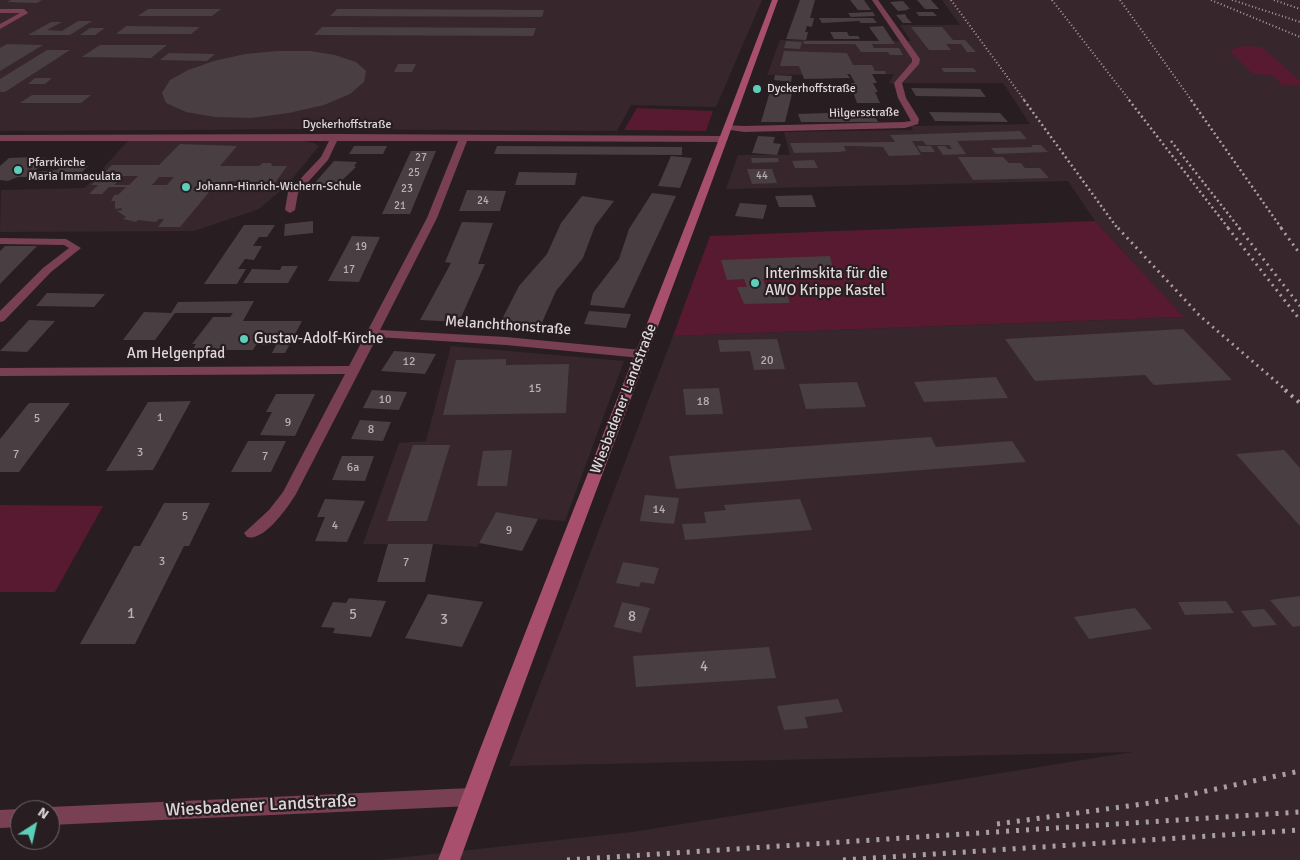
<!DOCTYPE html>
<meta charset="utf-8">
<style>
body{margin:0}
#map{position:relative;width:1300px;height:860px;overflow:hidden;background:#281e21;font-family:Signika,sans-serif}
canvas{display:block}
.north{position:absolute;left:10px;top:800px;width:50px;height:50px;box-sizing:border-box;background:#281e21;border:1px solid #71686a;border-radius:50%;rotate:35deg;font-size:14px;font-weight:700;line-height:20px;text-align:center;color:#ded7d8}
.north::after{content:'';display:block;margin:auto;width:18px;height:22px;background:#5cceba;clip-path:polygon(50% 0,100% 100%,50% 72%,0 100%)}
</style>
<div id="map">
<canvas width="1300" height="860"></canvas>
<div class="north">N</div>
</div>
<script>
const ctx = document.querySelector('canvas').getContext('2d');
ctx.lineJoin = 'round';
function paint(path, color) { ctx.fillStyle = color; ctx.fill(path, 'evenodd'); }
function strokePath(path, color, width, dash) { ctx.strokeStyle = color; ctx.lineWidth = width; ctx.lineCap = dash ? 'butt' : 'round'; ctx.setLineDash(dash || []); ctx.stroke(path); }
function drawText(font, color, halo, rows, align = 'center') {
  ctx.font = font + ' Signika,sans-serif'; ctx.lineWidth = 4.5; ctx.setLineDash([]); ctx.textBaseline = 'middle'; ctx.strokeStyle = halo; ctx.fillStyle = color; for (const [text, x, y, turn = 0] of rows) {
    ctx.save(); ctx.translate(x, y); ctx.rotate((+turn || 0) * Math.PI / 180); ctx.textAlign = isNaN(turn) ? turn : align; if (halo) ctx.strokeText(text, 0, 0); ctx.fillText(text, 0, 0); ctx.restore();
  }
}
paint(new Path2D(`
 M0,0h762l-46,107 -85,-2 -14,26 -300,-2 -317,2z
 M942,0h358v860h-921l253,-28 501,-80 -624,14 164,-430 511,-19 -89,-96 -27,-40 -342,8 12,-34h52l-6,-23 129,-2 -2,-4h11l108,-2 -27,-41h-114l5,-9h-8l-119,1 13,-35 131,1 -11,-16h60z
 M128,141h176l9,2 6,3 -32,39 -28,24 -65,22 -194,1 1,-42 84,-2z
 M451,346l173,15 -59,160 -27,-2 -42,-7 -19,35 -44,-3h-70l36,-101 27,-2z`), '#37272c');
paint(new Path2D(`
 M1244,46l18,1 38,34v4h-18l-10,-10 -19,-1 -24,-24z
 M637,108l76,3 -7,20 -82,-1z
 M1095,221l89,96 -511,19 37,-100z
 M0,505l103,1 -48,86h-55z`), '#571a31');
paint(new Path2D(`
 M11,0h31l-5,3 -30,-1z
 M800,0h15l-5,18h4l-2,9 -5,-1 -2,6h3l-2,8 -20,-1z
 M850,0h14l7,10h-13z
 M917,0h14l8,9h-14z
 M903,1l7,8h-3l1,1 -10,1 -8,-9z
 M148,9h73l-9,7h-74z
 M337,9h32l175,1 -2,7 -212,-1z
 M873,12l2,4 -24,1 -3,-4z
 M916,12h17l4,4h-18z
 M905,14l2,4 5,5h-9l-7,-8z
 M819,18h54l4,5h-16l-2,-2 -37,2z
 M78,21h14l-22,14h-42l23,-13h11l-15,8 15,1z
 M126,26l74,1 -9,7h-75z
 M883,26l12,18h-23l2,4h25l4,7h-13l-2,-3h-27l-6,-8h-51l-1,-3h76l-10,-14z
 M322,27h24l190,1 -3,8 -219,-1z
 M911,27h31l11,13h12l11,12h-9l-6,-8h-15l5,6h-22z
 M90,28h15l-10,7h-15z
 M830,32h17l2,4h9l2,3h-26z
 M786,41l16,1 -2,7 -16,-1z
 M7,44l36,1 -43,26v-23z
 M100,45h67l-16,13 -69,-1z
 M47,50h23l-65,42h-5v-13z
 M277,51h33l25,4 21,7 10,9 -2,11 -14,12 -26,11 -35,8 -38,5 -36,-1 -29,-5 -20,-9 -4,-10 8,-13 18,-10 26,-9 31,-7z
 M784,51l63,2 6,12h19l3,6h10l1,3h-14l5,9h-4l5,9h-3l5,11h-23l-4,-11h2l-4,-9h4l-5,-9h-3l3,4 -46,1 -5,-13h-19z
 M169,53l46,1 -8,7 -47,-1z
 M398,64h18l-4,8h-18z
 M941,68h32l4,4h-33z
 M775,75l17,1 -1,6 -17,-2z
 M35,78h17l-7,6h-17z
 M771,88l22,2 -8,32h-24z
 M911,88l69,1 6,8 -70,-1z
 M32,95h59l-10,8h-61z
 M856,112l17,1 5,9h-77l-3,-8z
 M929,112l71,1 8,9 -73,-1z
 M1020,131l7,8 -70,2 9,13 -23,1 -6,-9h8l3,3h4l-3,-4h-23l-3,-4h-11l9,14 -32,1 -6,-9 -28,-1h-11l2,5 -8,1 -44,1 -4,-10 105,-1 -5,-7z
 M758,136l17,1 -2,6 8,1 -4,11 -25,-2z
 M180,144l57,2 -17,20h39l4,-3h9l-1,1 1,2h15l-14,20 -31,-1 3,-4h-17l-3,4h-10l-35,42h-22l6,-8h-5l-3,3 -18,-2 -2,2 -13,-3 3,-2 -9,-6 5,-1 -1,-2 -6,1v-8h-4l3,-6h4l8,-8h-17l-7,7h-13l9,-9h-7l21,-20h47zM123,176h15l-9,9h-15zM159,177h15l-7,8h-15z
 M1031,145h10l7,7 -52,2 -5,-6 42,-1z
 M354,146h33l-4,8h-34z
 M497,146l185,1v8l-188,-1z
 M917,146h14l4,6h-14z
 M411,151h25l-26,63h-28z
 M671,156l21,2 -12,30 -22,-2z
 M34,157l15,1 -15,14 23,-2 4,-4h27l-10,10h-50l2,1h-12l-10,4 -8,-1v-14l9,-8z
 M958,157h45l6,6h12l4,5h15l9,10 -76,2z
 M751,158h27l1,4 -27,1z
 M814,160l4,8h-23l-3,-7z
 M334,161l23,1 -3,4 2,1 -20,19 -23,-1z
 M747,169h25l5,14 -25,1z
 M519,172l58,1 -2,12h-60z
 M467,190l39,1 -6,20h-41z
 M652,193l24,3 -52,112 -34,-3 3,-12 26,-34 10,-30z
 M812,195l4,12h-37l-4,-11z
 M582,196l32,5 -19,25 -12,32 -27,33 -16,36 -40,-4 19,-37 28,-32 14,-31z
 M740,203l27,2 -4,14 -28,-3z
 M313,221v12l-29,3 1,-12z
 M462,222l31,1 -15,41h7l-26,58 -39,-2 31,-57 -6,-1z
 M244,225h31l-8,12h-8l-6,9h9l-8,14 -9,-1 -7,10h8l-9,15h-33z
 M352,236l28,1 -21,45 -31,-1z
 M5,246h32l-37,38v-33z
 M830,256l5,20 -72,3 3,8h18l6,16 -46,1 -7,-17h10l-3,-8 -17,1 -6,-20z
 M282,266h16l-10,17h-45l9,-14 28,1z
 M47,293l58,1 -11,13 -58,-1z
 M254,301l-11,20h59l-17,32h-13l4,-8h-20l-3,5h-61l4,-6h-4l21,-27h17l3,-4h-58l-20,27h-32l21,-28 27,1 7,-11z
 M589,311l42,3 -5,14 -42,-4z
 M29,320l26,1 -28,31 -27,-1z
 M1183,329l49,51 -78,5 -9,-10 -110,6 -30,-42z
 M777,339l8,30 -31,1 -4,-19 -30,1 -2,-12z
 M394,351l42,3 -11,20 -44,-3z
 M506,359v6l63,-1 -3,49 -123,2 13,-55z
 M996,377l12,21 -84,4 -10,-20z
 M857,382l9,25 -60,2 -7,-25z
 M719,388l4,26 -37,1 -3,-26z
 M372,390l35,2 -8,18 -36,-2z
 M276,394h39l-20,42 -35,-1 12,-23h-6z
 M191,401l-38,69 -47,1 42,-69z
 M29,403h41l-51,69h-19v-33z
 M360,420l31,2 -8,19 -32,-2z
 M931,437l5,10 76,-6 14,21 -350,27 -7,-33z
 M248,441h38l-15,31h-40z
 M413,445h37l-23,76h-40z
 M512,450l-5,36h-30l6,-35z
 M1284,450l16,18v58l-64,-72z
 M342,456h32l-9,25 -33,-1z
 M645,495l34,3 -5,26 -34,-3z
 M325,499l40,2 -18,41 -32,-1 10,-24h-8z
 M800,499l12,31 -127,10 -3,-16 24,-1 -2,-11 22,-2 -2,-5z
 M164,503h46l-21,43h-5l-49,98h-55l54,-98h6z
 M496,512l42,7 -16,32 -43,-8z
 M388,544h45l-8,38h-48z
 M623,562l36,6 -5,16 -13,-2 -2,5 -23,-4z
 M428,594l55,8 -21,45 -57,-9z
 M1300,596v30l-7,1 -23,-27z
 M349,598l37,3 -15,36 -38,-4 2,-5 -14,-1 12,-25 13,1z
 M1226,601l8,12 -49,2 -7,-13z
 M622,602l28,6 -9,25 -27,-6z
 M1135,608l17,21 -63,10 -15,-22z
 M1264,609l13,16 -24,2 -12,-16z
 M769,647l7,31 -140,9 -3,-31z
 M838,699l5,13 -38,5 3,11 -24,2 -7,-24z`), '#493e41');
paint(new Path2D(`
 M872,0h6l42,59 -1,5 -17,19 4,15 13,21 -1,5 -13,4 -161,4 -20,-3v-4l20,1 160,-4 7,-1 -13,-23 -4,-15 18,-21v-3z
 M0,9h24l4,4 -28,16v-5l20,-11h-20z
 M335,134l389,2 4,3 -4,3 -257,-1 -30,77 -57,112 126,7 135,13 6,4 -6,4 -135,-13 -129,-8 -81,157c-8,13 -32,48 -49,43l-3,-4 25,-23 14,-18 62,-118 -345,2v-8l349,-2 78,-148 31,-77h-121l-9,19 -30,33 -3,17 -5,3 -5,-3 3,-18 33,-35 8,-16h-329v-6z
 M0,238l66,1 15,9 -30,24 -47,49 -4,1v-11l43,-43 26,-20 -5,-3 -64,-1z
 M471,788l7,3 3,6 -3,6 -7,3 -421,19v-15h-7l7,-3z
 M20,809l3,1h-3v17l-20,1v-18z`), '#794053');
paint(new Path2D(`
 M772,0h6c-103,288 -215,572 -318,860h-22c108,-288 226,-572 334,-860z`), '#a94f6e');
strokePath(new Path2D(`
 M951,0l74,101
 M1052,0l78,101
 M1120,0l72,101
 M1211,0l89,37
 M1232,0l68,22
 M1274,0l26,9`), '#a8a0a2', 2, [1, 2.5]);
strokePath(new Path2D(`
 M1024,100l94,129
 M1129,100l100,129
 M1191,100l91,129
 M1171,141l69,88`), '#a8a0a2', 2.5, [2, 3]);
strokePath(new Path2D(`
 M1118,228l81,87 88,76
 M1228,228l72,92
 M1239,228l61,78
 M1281,228l19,26`), '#a8a0a2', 3, [2, 4.5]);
strokePath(new Path2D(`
 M1285,390l15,13`), '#a8a0a2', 4, [2.5, 5.5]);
strokePath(new Path2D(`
 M997,824l153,-21 150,-32
 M567,860l733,-48
 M843,860l457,-30`), '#a8a0a2', 5, [3, 7]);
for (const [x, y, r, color] of [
 [757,89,5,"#5cceba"],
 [18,170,5,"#5cceba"],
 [186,187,5,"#5cceba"],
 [755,283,5,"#5cceba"],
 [244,339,5,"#5cceba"]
]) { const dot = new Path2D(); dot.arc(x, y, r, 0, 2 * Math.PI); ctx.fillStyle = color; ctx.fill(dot); strokePath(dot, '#281e21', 2); }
drawText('11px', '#b9b1b2', null, [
 ["27",421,158],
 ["25",414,173],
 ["44",762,176],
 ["23",407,189],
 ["24",483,201],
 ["21",400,206],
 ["19",361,247],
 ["17",349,270]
]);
drawText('12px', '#ded7d8', '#281e21', [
 ["Dyckerhoffstraße",767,89],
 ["Pfarrkirche",28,163],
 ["Maria Immaculata",28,177],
 ["Johann-Hinrich-Wichern-Schule",196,187]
], 'left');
drawText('12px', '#ded7d8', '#281e21', [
 ["Hilgersstraße",864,113,-1],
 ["Dyckerhoffstraße",347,125]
]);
drawText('12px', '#b9b1b2', null, [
 ["20",767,361],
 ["12",409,362],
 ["15",535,389],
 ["10",385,400],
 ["18",703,402],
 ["1",160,418],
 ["5",37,419],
 ["9",288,423],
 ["8",371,430],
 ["3",140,453],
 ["7",16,455],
 ["7",265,457],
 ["6a",353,468],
 ["14",659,510],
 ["5",185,517],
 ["4",335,526],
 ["9",509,531],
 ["3",162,562],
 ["7",406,563]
]);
drawText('15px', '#ded7d8', '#281e21', [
 ["Interimskita für die",765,274],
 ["AWO Krippe Kastel",765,291],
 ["Gustav-Adolf-Kirche",254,339]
], 'left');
drawText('15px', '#ded7d8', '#281e21', [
 ["Melanchthonstraße",508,326,4],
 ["Am Helgenpfad",176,354],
 ["Wiesbadener Landstraße",624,399,-69]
]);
drawText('15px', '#b9b1b2', null, [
 ["1",131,614],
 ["5",353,615],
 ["8",632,617],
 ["3",444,620],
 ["4",704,667]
]);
drawText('18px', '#ded7d8', '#281e21', [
 ["Wiesbadener Landstraße",261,806,-3]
]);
</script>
